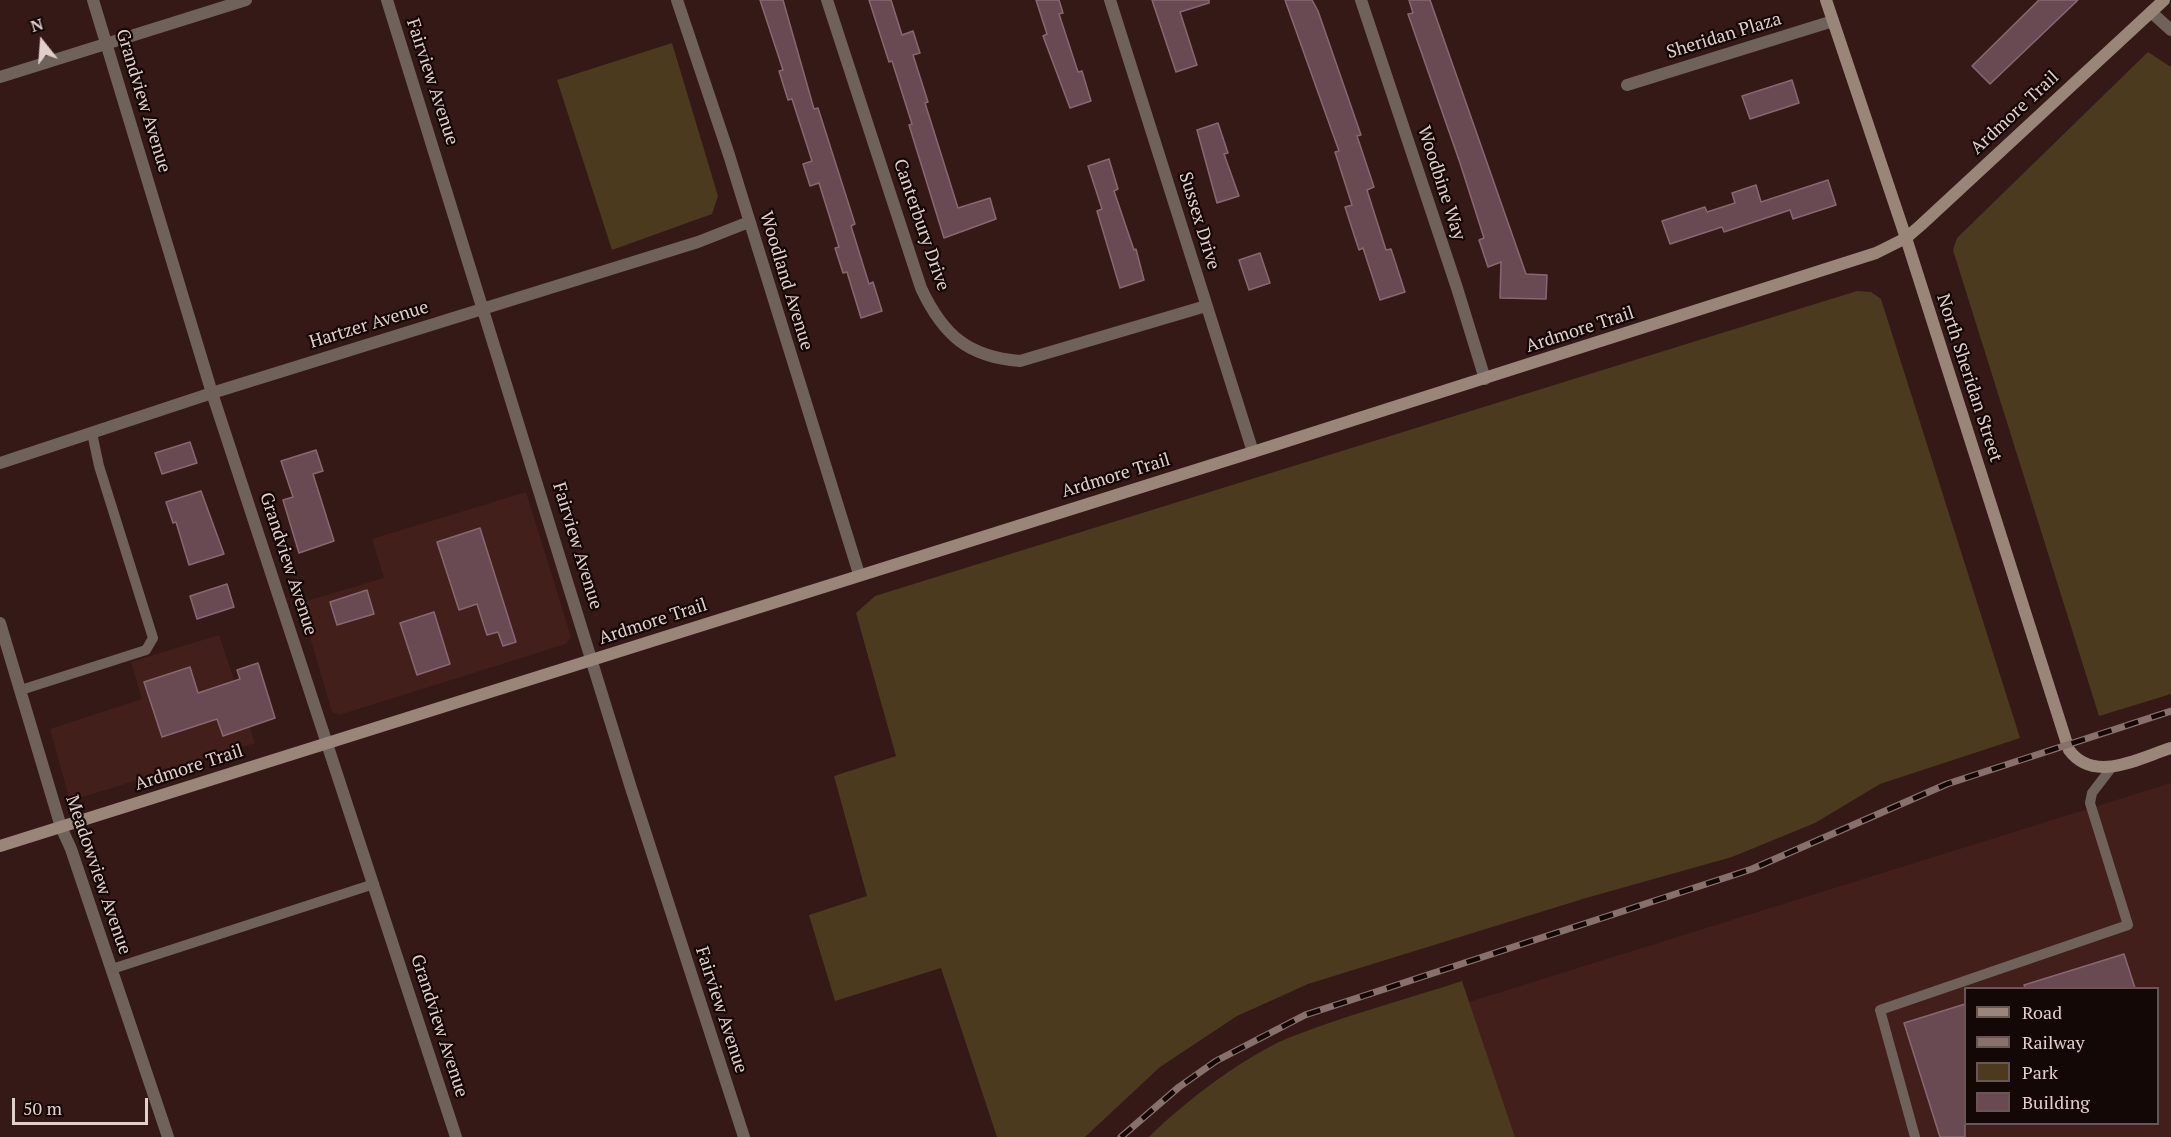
<!DOCTYPE html>
<style>
body{margin:0}
#map{position:relative;width:2171px;height:1137px;overflow:hidden;background:#351916;font-family:"PT Serif",serif}
canvas{display:block}
.legend{position:absolute;left:1964px;top:987px;width:195px;height:138px;box-sizing:border-box;background:#140807;border:2px solid #665755;margin:0;padding:8px 10px;list-style:none;font-size:18px;color:#e2cecb}
.legend li{display:flex;align-items:center;gap:12px;height:30px}
.legend b{width:30px;border:2px solid #665755}
.north{position:absolute;left:12px;top:12px;width:60px;height:60px;-webkit-text-stroke:4px #140807;paint-order:stroke;rotate:343deg;font-size:16px;font-weight:700;line-height:24px;text-align:center;color:#e2cecb}
.north::after{content:'';display:block;margin:auto;width:21px;height:27px;background:#e2cecb;clip-path:polygon(50% 0,100% 100%,50% 72%,0 100%)}
.scale{position:absolute;left:12px;top:1098px;width:136px;height:27px;box-sizing:border-box;border:3px solid #e2cecb;border-top:0;padding-left:8px;font-size:18px;line-height:21px;white-space:nowrap;color:#e2cecb;-webkit-text-stroke:4px #140807;paint-order:stroke}
</style>
<div id="map">
<canvas width="2171" height="1137"></canvas>
<ul class="legend">
<li><b style="height:8px;background:#9a8679"></b>Road</li>
<li><b style="height:8px;background:#88706d"></b>Railway</li>
<li><b style="height:16px;background:#4b3a1e"></b>Park</li>
<li><b style="height:16px;background:#6a4a52"></b>Building</li>
</ul>
<div class="north">N</div>
<div class="scale">50 m</div>
</div>
<script>
const ctx = document.querySelector('canvas').getContext('2d');
ctx.lineJoin = 'round';
function paint(path, color) { ctx.fillStyle = color; ctx.fill(path, 'evenodd'); }
function strokePath(path, color, width, dash) { ctx.strokeStyle = color; ctx.lineWidth = width; ctx.lineCap = dash ? 'butt' : 'round'; ctx.setLineDash(dash || []); ctx.stroke(path); }
function drawText(font, color, halo, rows, align = 'center') {
  ctx.font = font + ' "PT Serif",serif'; ctx.lineWidth = 4.5; ctx.setLineDash([]); ctx.textBaseline = 'middle'; ctx.strokeStyle = halo; ctx.fillStyle = color; for (const [text, x, y, turn = 0] of rows) {
    ctx.save(); ctx.translate(x, y); ctx.rotate((+turn || 0) * Math.PI / 180); ctx.textAlign = isNaN(turn) ? turn : align; if (halo) ctx.strokeText(text, 0, 0); ctx.fillText(text, 0, 0); ctx.restore();
  }
}
paint(new Path2D(`
 M526,492l45,145 -5,7 -227,71 -7,-3 -32,-109 84,-25 -12,-39z
 M219,635l36,108 -185,58 -20,-72 92,-30 -11,-37z
 M2171,783v354h-656l-46,-135zM1966,988h192v136h-192z`), '#431f1c');
paint(new Path2D(`
 M672,43l46,153 -6,18 -100,36 -55,-170z
 M2148,52l23,15v627l-72,22 -146,-466 4,-12z
 M1857,291l14,1 10,7 139,439 -140,46 -65,39 -83,34 -146,41 -278,86 -71,32 -77,51 -75,70h-88l-56,-169 -106,33 -26,-86 58,-19 -33,-120 62,-20 -40,-143 19,-17z
 M1462,981l53,156h-366c35,-35 100,-85 147,-102 54,-21 111,-36 166,-54z`), '#4b3a1e');
const building = new Path2D(`
 M760,0h23l31,109 4,-1 37,116 -4,2 18,58 4,-2 9,29 -21,7 -14,-46 -4,1 -8,-25 4,-1 -20,-64 -9,3 -7,-22 9,-3 -20,-62 -4,1 -9,-29 4,-1z
 M869,0h22l11,35 11,-4 7,22 -7,2 15,47 -3,1 33,105 32,-10 6,21 -52,19 -35,-113 3,-1 -20,-63 -3,1z
 M1036,0h23l4,13 -4,1 19,58 4,-1 9,30 -21,7 -27,-72 4,-2z
 M1152,0h57v3l-29,9 17,53 -21,7z
 M1285,0h27l6,11 43,124 -4,1 17,51 -7,3 19,60 5,-1 14,43 -25,8 -17,-52 -4,2 -14,-43 7,-2 -17,-53 4,-1z
 M1409,0h21l96,274 21,1 -1,24 -46,-1 1,-36 -13,5 -9,-27 5,-2 -24,-75 -52,-149 5,-1z
 M2039,0h39l-88,84 -18,-18z
 M1792,80l7,23 -49,16 -8,-23z
 M1218,123l10,30 -4,1 15,42 -22,7 -20,-73z
 M1109,159l9,30 -4,2 20,59 2,-1 8,31 -24,8 -23,-77 5,-2 -14,-43z
 M1828,180l8,25 -43,14 -3,-9 -66,22 -2,-5 -52,17 -8,-23 43,-14 2,5 28,-9 -3,-10 24,-8 5,17z
 M1260,253l10,30 -21,7 -10,-30z
 M190,442l7,21 -35,11 -7,-21z
 M316,450l7,21 -10,3 21,67 -35,12 -16,-53 10,-3 -12,-36z
 M201,491l23,63 -35,11 -13,-43 -3,1 -7,-21z
 M480,528l36,114 -13,4 -5,-14 -11,3 -10,-31 -18,6 -22,-68z
 M227,584l7,23 -37,12 -7,-23z
 M367,590l7,24 -37,11 -7,-23z
 M434,612l16,52 -33,11 -17,-52z
 M258,663l17,55 -52,18 -6,-17 -55,18 -18,-55 46,-15 8,26 42,-14 -3,-9z
 M2124,954l11,34h-110l-1,-3z
 M1965,1004v133h-25l-36,-114z`);
paint(building, '#6a4a52');
strokePath(building, '#896770', 1.5);
strokePath(new Path2D(`
 M21,690l125,-40 7,-12 -54,-172 -7,-33
 M112,969l262,-85
 M1915,1137l-35,-127 248,-85 -38,-122 2,-10 20,-26`), '#6e625a', 10);
strokePath(new Path2D(`
 M93,0l119,393 244,744
 M387,0l244,788 113,349
 M677,0l52,155 130,419
 M827,0l94,288c22,47 47,69 99,73l186,-55
 M1110,0l143,452
 M1361,0l96,288 28,91
 M2151,12l20,18
 M0,77l246,-77
 M1627,85l206,-64
 M0,463l212,-70 486,-151 51,-20
 M0,623l61,204 10,22 97,288`), '#6e625a', 12);
strokePath(new Path2D(`
 M1826,0l80,238 163,512c25,34 70,8 102,-2
 M0,846l1253,-394 623,-199 30,-15 15,-13 243,-225`), '#9a8679', 12);
const rail = new Path2D(`
 M1121,1137l58,-50 37,-26 89,-46 447,-146 195,-85 224,-73`);
strokePath(rail, '#88706d', 7);
strokePath(rail, '#140807', 4.5, [14]);
drawText('18px', '#e2cecb', '#140807', [
 ["Sheridan Plaza",1724,36,-17],
 ["Fairview Avenue",432,82,72],
 ["Grandview Avenue",143,101,73],
 ["Ardmore Trail",2015,113,-43],
 ["Woodbine Way",1441,183,72],
 ["Sussex Drive",1199,221,73],
 ["Canterbury Drive",921,225,71],
 ["Woodland Avenue",786,281,73],
 ["Hartzer Avenue",369,325,-17],
 ["Ardmore Trail",1580,330,-18],
 ["North Sheridan Street",1969,378,72],
 ["Ardmore Trail",1116,476,-17],
 ["Fairview Avenue",577,546,73],
 ["Grandview Avenue",288,564,72],
 ["Ardmore Trail",653,622,-18],
 ["Ardmore Trail",189,768,-18],
 ["Meadowview Avenue",98,875,71],
 ["Fairview Avenue",721,1010,72],
 ["Grandview Avenue",439,1026,72]
]);
</script>
